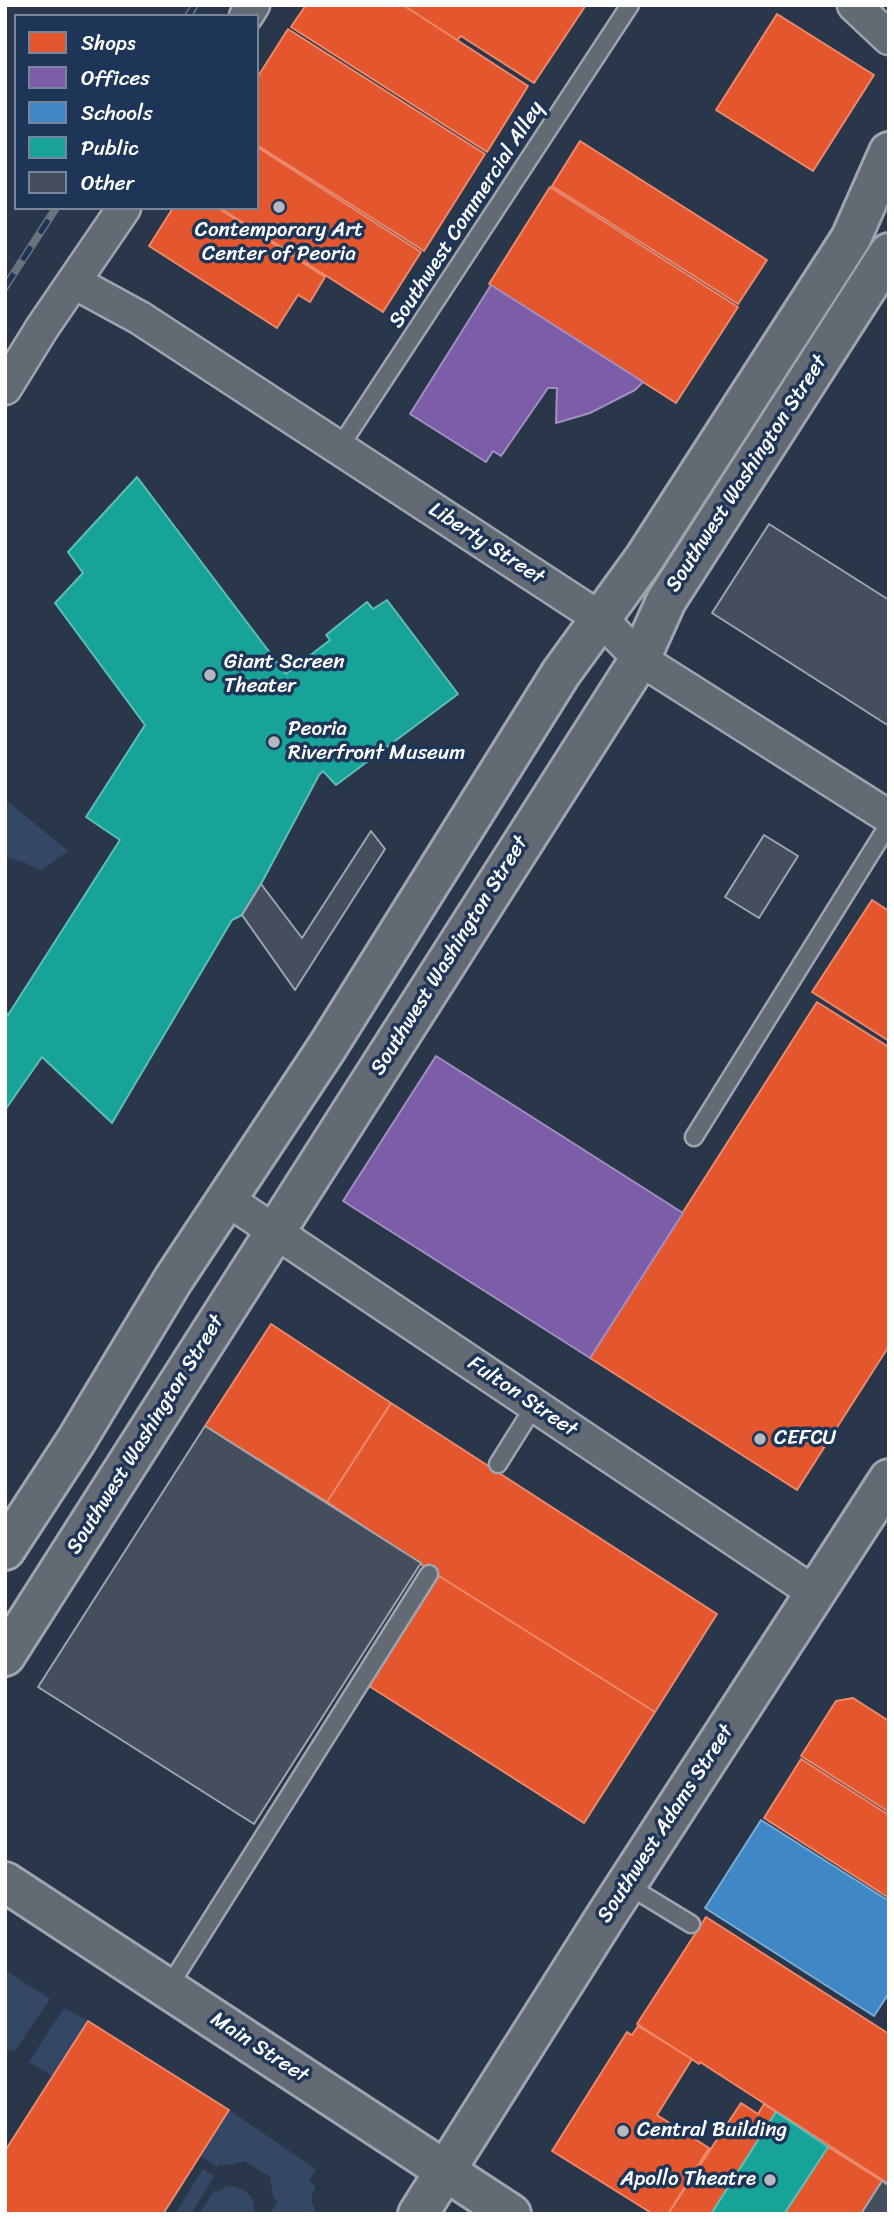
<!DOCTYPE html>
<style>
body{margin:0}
#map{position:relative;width:894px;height:2219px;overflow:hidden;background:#2a374a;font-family:Sriracha,sans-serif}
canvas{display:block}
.frame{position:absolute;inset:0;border:7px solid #fff;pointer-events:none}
.legend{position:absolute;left:14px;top:14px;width:245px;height:196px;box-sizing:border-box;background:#1d3557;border:2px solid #77869a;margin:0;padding:9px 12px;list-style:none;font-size:21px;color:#fff}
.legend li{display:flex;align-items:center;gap:14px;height:35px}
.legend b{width:35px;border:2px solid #77869a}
</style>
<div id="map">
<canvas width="894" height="2219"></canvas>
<div class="frame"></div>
<ul class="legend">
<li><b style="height:19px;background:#e4572e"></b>Shops</li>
<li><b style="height:19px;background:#7b5ea7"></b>Offices</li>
<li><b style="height:19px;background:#3f88c5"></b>Schools</li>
<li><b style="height:19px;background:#17a398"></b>Public</li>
<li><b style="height:19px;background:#444e5c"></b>Other</li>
</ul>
</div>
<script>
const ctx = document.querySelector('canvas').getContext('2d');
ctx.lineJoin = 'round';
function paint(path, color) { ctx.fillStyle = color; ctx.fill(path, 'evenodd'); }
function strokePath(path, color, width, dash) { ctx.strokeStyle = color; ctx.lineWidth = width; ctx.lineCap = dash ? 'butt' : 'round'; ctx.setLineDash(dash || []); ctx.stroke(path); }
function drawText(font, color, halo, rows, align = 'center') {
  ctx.font = font + ' Sriracha,sans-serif'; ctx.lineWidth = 7; ctx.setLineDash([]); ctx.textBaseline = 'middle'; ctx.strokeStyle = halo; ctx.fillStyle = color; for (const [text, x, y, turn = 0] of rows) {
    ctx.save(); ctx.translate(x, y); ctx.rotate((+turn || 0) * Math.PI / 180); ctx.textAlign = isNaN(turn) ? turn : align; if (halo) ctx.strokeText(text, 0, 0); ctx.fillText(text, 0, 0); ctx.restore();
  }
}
paint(new Path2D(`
 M5,799l63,52 -28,20 -16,-9 -19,-5z
 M5,1970l45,29 -36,53 -5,-3 -4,4z
 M64,2008l24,13 -36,55 -23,-14z
 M229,2110l87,59 -7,11 7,6 -5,12 5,16h-46l7,-12 -4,-6 -3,-19 -26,-16 -14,4 -11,-1 -2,3 -17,-11z
 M203,2169l11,7 -23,38h-16z
 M228,2186c17,1 28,10 26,28h-55l15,-23 3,1z`), '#344865');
const shops = new Path2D(`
 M306,5h97l125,81 -41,66 -196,-125z
 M403,5h183l-52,78 -73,-47 -4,4z
 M777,14l97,61 -61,96 -97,-61z
 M288,29l197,125 -61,97 -167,-106v-67z
 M580,141l187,119 -29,44 -186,-118z
 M257,147l164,105 -38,60 -163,-104h37z
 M550,187l188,120 -62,96 -187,-119z
 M173,208h45l107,69 -15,25 -12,-7 -21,33 -128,-82z
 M872,900l17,11v130l-77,-49z
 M817,1002l72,45v299l-92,144 -207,-132z
 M271,1324l120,79 -64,99 -122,-76z
 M391,1403l326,211 -62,98 -216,-136 -112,-74z
 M439,1576l216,136 -71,111 -215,-137z
 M853,1698l36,23v91l-88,-56 35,-55z
 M801,1759l88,56v83l-125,-80z
 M706,1917l183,117v150l-189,-122 -1,2 -62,-40z
 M88,2021l141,89 -66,104h-158v-63z
 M638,2026l54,33 -35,56 52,33 -41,66h-15l-101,-63 75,-119 5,3z
 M741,2103l17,11 6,-10 12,8 -65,102h-43z
 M828,2147l54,34 -21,33h-77z`);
paint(shops, '#e4572e');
strokePath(shops, '#ec896d', 2);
const offices = new Path2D(`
 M491,285l152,97 -8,8 -45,23 -34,10 1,-35h-9l-47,68 -8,-5 -7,11 -76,-48z
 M436,1056l247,157 -93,145 -247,-157z`);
paint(offices, '#7b5ea7');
strokePath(offices, '#a38ec1', 2);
const schools = new Path2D(`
 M761,1820l128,81v92l-15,23 -169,-108z`);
paint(schools, '#3f88c5');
strokePath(schools, '#79acd6', 2);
const public = new Path2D(`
 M137,477l149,197 44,-34 -4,-5 41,-33 6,7 14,-9 71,94 -122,91 -13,-14 -4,4 -58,109 -19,31 -10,5 -120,203 -70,-66 -37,53v-99l3,4 112,-175 -34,-23 59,-92 -90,-122 28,-30 -15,-21z
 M776,2112l52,35 -44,67h-73z`);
paint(public, '#17a398');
strokePath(public, '#5dbfb7', 2);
const building = new Path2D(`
 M769,524l120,76v126l-177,-113z
 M371,831l14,18 -90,141 -53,-75 19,-31 41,54z
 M764,835l34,21 -39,62 -34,-21z
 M205,1426l216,137 -167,261 -216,-137z
 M882,2181l7,5v28h-28z`);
paint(building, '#444e5c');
strokePath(building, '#9fa5ae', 2);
const lane = new Path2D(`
 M339,448l291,-443
 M694,1137l195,-313
 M498,1464l37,-59
 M627,1885l64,39
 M168,1988l261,-414`);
const street = new Path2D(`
 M854,5l35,33
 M246,16l7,-11
 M74,282l66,36 461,301 39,40 249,158
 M5,388l37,-60 82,-120
 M228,1200l588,394`);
const secondary = new Path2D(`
 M5,1550l71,-109 97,-161 155,-234 233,-373 83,-114 207,-321 38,-86
 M5,1656l635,-997 26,-58 223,-348
 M5,1882l506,332
 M418,2214l188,-298 283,-437`);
strokePath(lane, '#9fa5ae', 21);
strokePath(street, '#9fa5ae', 37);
strokePath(secondary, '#9fa5ae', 44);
strokePath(lane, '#636a74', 16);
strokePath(street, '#636a74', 32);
strokePath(secondary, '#636a74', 38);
const rail = new Path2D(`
 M188,16l7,-11
 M5,287l51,-79`);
strokePath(rail, '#6a727c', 8);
strokePath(rail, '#1d3557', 5, [16]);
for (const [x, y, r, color] of [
 [279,207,7,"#b4b9c0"],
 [210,675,7,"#b4b9c0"],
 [274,742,7,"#b4b9c0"],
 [760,1439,7,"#b4b9c0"],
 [623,2131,7,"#b4b9c0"],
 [770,2180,7,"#b4b9c0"]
]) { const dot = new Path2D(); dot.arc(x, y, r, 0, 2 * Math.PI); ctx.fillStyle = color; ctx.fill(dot); strokePath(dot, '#1d3557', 2.5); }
drawText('21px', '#fff', '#1d3557', [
 ["Southwest Commercial Alley",467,215,-57],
 ["Southwest Washington Street",747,474,-57],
 ["Liberty Street",486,544,33],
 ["Southwest Washington Street",450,956,-58],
 ["Fulton Street",522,1397,34],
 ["Southwest Washington Street",146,1435,-58],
 ["Southwest Adams Street",666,1824,-57],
 ["Main Street",259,2048,33]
]);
drawText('21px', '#fff', '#1d3557', [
 ["Contemporary Art",279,231,"center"],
 ["Center of Peoria",279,255,"center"],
 ["Giant Screen",224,663],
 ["Theater",224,687],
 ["Peoria",288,730],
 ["Riverfront Museum",288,754],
 ["CEFCU",774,1439],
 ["Central Building",637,2131],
 ["Apollo Theatre",756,2180,"right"]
], 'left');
</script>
